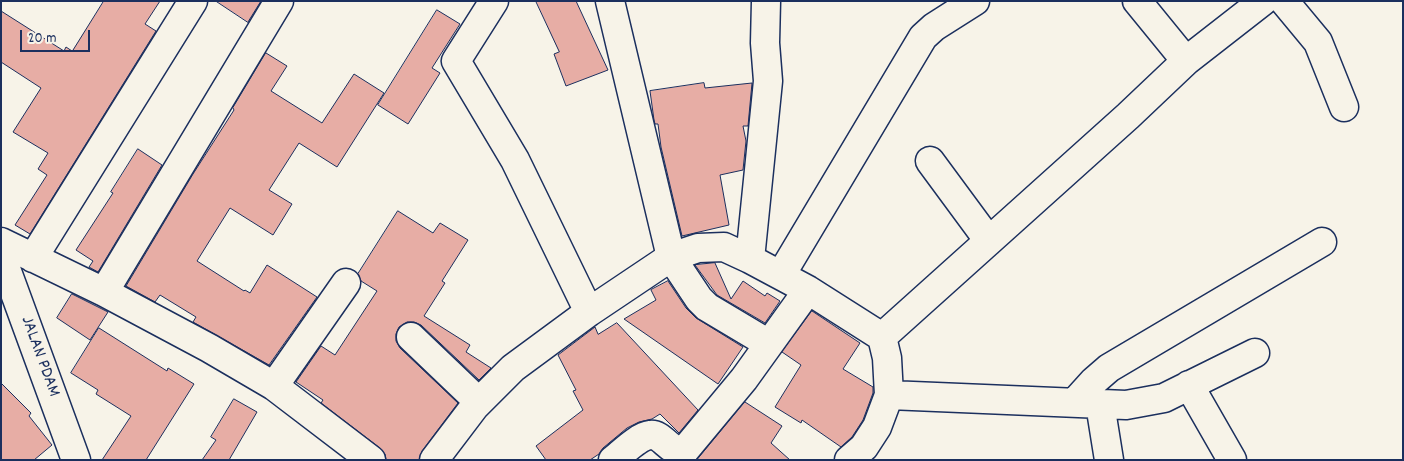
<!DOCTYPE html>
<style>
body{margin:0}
#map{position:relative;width:1404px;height:461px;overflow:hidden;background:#f7f3e8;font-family:Dekko,sans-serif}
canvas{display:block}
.frame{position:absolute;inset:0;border:2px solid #1b2f5e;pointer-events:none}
.scale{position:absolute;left:20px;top:30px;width:70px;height:22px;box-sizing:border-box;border:2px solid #1b2f5e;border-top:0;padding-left:6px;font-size:15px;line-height:18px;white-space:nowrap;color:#1b2f5e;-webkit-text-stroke:4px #f7f3e8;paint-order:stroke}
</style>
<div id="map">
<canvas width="1404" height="461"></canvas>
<div class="frame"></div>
<div class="scale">20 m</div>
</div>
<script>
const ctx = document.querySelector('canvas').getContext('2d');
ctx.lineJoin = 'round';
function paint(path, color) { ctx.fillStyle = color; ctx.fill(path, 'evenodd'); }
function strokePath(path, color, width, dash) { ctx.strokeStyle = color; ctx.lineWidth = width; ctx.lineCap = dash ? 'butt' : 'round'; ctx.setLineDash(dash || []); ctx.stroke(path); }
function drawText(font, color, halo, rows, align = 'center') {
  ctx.font = font + ' Dekko,sans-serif'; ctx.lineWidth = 4; ctx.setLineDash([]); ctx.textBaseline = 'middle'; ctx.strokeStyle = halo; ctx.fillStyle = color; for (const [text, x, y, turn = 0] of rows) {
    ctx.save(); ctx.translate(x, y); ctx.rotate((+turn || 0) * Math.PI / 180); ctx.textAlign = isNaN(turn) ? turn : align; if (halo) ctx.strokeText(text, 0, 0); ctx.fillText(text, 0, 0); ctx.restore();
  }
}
const building = new Path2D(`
 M104,1h56l-15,23 11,7 -126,203 -15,-9 32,-50 -9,-6 10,-16 -35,-21 28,-44 -40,-26v-51l63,40 2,-4 6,4z
 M216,1h45l-13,21z
 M536,1h40l32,69 -42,16 -12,-32 5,-2z
 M437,10l23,14 -28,44 8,5 -32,51 -30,-19z
 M266,53l21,13 -16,25 51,32 32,-49 30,19 -47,74 -38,-24 -30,47 23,14 -19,31 -43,-27 -33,53 47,30 1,-1 5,3 17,-28 50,32 -48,68 -76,-43 3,-5 -36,-22 -5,7 -29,-16 67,-112 41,-64 -1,-2z
 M704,83l1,5 47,-5 -4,43h-5l3,15 -3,29 -23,5 9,50 -47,11 -21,-89 -3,-23h-3l-1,-4 -4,-29z
 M138,149l24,16 -64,107 -9,-5 4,-6 -17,-11 37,-57 -2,-1z
 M398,211l35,22 7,-10 28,17 -26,41 3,2 -21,33 46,29 -4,7 25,16 -12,12 -58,-55 -7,-3h-7l-8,5 -3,7v7l4,7 58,55 -36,48 -3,9h-33l-1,-6 -5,-6 -59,-45 2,-3 -27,-18 25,-36 14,9 42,-64 -16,-10 -3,-7z
 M715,263l16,36 12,-18 22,15 2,-3 13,8 -15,22 -48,-28 -22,-30z
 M668,281l18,27 10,10 47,29 -25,37 -94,-65 32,-19 -5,-10z
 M72,294l36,18 -18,28 -33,-22z
 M812,311l48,32 -17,26 30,18v6l-10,27 -11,17 -11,10 -39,-27 -1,3 -26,-16 26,-42 -19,-13z
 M617,323l81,87 -19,23 -19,-19 -8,5 -13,3 -12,6 -24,20 -4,6 -9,6h-44l-10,-14 47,-36 -10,-19 3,-1 -18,-35 37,-28 3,7z
 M99,328l68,43 1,-3 26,16 -48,76h-44l29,-44 -35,-22 2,-4 -27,-17z
 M1,383l30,30 -2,3 23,29 -18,15h-33z
 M234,399l23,13 -28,48h-27l14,-20 -5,-3z
 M745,402l37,24 -11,17 19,17h-93z`);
paint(building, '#e7ada5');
strokePath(building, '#1b2f5e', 1);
const street = new Path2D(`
 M494,1l-38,60 59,99 74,152
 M610,1l61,256 28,42 8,8 62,37
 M1137,1l49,60
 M1284,1l34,41 26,65
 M930,161l59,80
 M1,242l103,50 105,56 65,38 97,74
 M33,258l160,-257
 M750,259l18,-178 -3,-38 1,-42
 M781,275l142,-238 11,-10 41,-26
 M104,292l175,-291
 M411,337l68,65
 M882,337l246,-221 58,-55 77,-60
 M1189,385l43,75
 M274,386l72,-103
 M889,395l237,10 38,-7 91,-45
 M1075,402l19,-21 15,-13 213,-126
 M1100,404l9,56
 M434,460l41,-54 38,-38 76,-56 82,-55 27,-9 26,-1 26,12 58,31 74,47 5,21 2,37 -12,32 -13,20 -15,13
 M613,460c9,-7 26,-24 37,-25 13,-2 20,20 35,15l59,-71 64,-89`);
const secondary = new Path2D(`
 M1,255l75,205`);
strokePath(street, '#1b2f5e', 31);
strokePath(secondary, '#1b2f5e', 31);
strokePath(street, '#f7f3e8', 28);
strokePath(secondary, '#f7f3e8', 28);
drawText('18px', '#1b2f5e', '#f7f3e8', [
 ["JALAN PDAM",39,357,70]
]);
</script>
